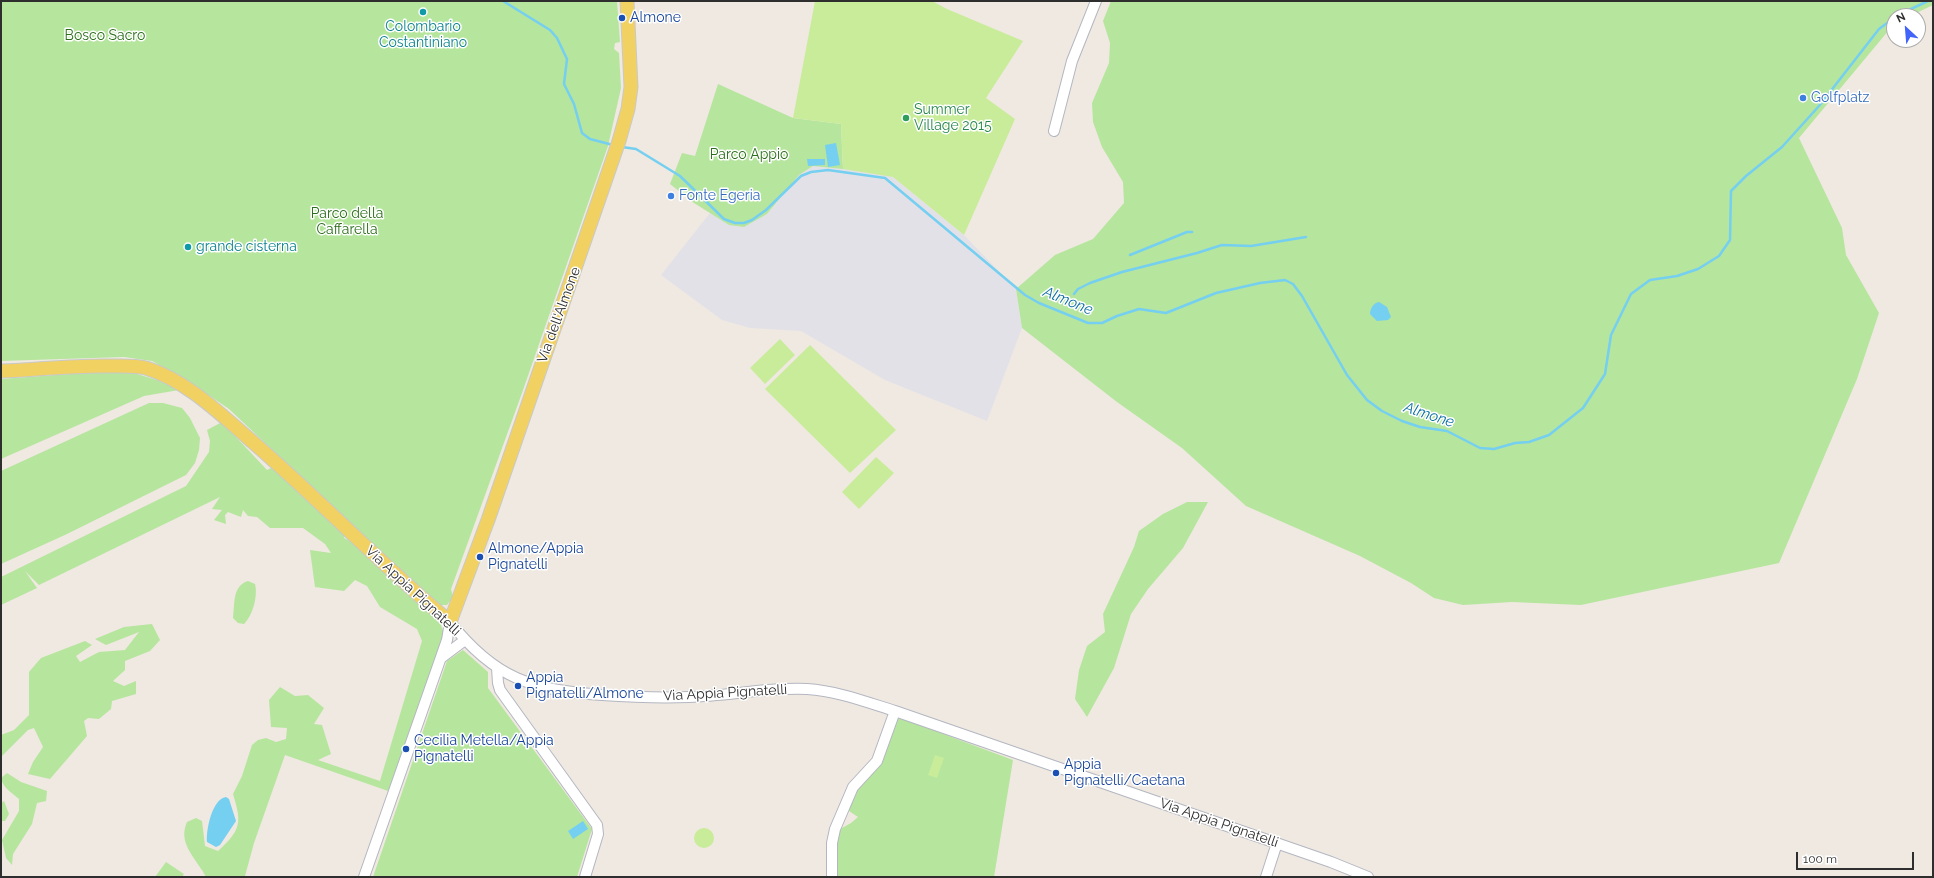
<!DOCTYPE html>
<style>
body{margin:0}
#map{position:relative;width:1934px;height:878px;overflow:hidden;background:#efe9e1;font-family:Raleway,sans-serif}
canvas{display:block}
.frame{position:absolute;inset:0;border:2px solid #2e2e2e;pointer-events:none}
.north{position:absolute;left:1886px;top:8px;width:40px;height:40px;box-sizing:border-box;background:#fff;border:1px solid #ababab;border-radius:50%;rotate:334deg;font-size:11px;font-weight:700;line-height:16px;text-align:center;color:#2e2e2e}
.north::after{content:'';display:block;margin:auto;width:14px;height:18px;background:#4264fb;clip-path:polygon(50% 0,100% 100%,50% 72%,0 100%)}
.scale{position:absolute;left:1796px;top:852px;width:118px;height:18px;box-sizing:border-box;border:2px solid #2e2e2e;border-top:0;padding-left:5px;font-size:12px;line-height:14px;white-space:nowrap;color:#2e2e2e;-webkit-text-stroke:3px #fff;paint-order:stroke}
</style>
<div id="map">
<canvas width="1934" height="878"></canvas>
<div class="frame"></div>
<div class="north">N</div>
<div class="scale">100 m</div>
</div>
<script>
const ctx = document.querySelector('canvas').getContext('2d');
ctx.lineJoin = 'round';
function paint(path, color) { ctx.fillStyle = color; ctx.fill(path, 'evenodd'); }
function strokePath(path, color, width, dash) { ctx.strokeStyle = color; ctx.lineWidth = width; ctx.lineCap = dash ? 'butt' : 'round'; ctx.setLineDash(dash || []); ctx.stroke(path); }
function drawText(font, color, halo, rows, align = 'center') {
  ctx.font = font + ' Raleway,sans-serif'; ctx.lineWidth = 3; ctx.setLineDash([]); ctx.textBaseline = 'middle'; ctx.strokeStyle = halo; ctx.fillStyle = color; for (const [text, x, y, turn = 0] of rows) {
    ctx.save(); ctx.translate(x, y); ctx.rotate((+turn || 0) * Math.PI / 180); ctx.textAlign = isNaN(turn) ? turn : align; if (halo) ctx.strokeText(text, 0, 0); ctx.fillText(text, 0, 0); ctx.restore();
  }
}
paint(new Path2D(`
 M813,166l40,3 40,8 71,58 52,54 6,39 -35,93 -102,-41 -84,-49 -51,-3 -28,-8 -61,-45 49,-62 19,12 38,-11 32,-39z`), '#e3e1e8');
paint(new Path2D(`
 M1,1h616l3,41 -5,1 -1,6 5,4 2,35 -13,58 -86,247 -71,196 2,8 -6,8h-10l-208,-196 -41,-28 -36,-20 -28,-4 -123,4z
 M1111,1h822v4l-23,11h-16v8l-95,114 43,90 4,27 33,58 -22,66 -78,184 -198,42 -69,-3 -49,3 -29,-7 -23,-15 -51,-27 -114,-50 -64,-58 -65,-46 -95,-74 -6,-39 39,-34 38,-16 31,-36 -1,-21 -21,-35 -9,-25 -1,-19 17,-40 1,-20 -7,-22z
 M718,84l75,34 48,6 2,45 -30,-3 -14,9 -32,39 -23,13 -15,-2 -35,-22 -24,-19 12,-31 13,3z
 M124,370l33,10 22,10 -35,6 -143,63v-80z
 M149,403h14l19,5 8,10 10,20 -1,12 -4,13 -9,12 -119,59 -66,30v-93z
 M222,422l45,48 4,-2 8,5 67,61 -2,4 10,5 83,72 7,18 -53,159 -106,-37 -31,88 -9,33 2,1h-41c-9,-18 -29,-33 -19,-55l9,-4 6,3 3,25 13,5c23,-21 24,-28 15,-57l9,-18 10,-31 6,-5 8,-2 10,4 10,-3 1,-11 -16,-1 -2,-27 11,-13 15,9 13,-1 16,13 -10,16 8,1 9,29 -13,6 62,21 42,-140 -5,-12 -37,-22 -13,-21 -12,-6 -11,11 -29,-4 -5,-37 21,3 -6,-9 -22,-16h-33l-13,-11 -9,-1 -5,-6 -2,7 -13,-5 -3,3 1,9 -12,-4 8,-10 -10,-1 8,-12 -181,88 -14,-14 12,17 -36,17v-28l185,-91 23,-34 1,-11 -3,-11z
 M1187,502h21l-25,46 -35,41 -17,25 -17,54 -27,49 -12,-18 4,-29 8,-24 18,-14 -2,-18 31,-67 5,-16 24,-17z
 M248,581l7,3c3,12 -2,31 -11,40l-6,-1 -5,-5c2,-14 -1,-32 15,-37z
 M152,624l8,16 -10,11 -25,10v9l-12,11 11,5 12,-5v13l-24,7 -1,8 -12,10 -11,-1 -4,3 3,15 -37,43 -22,-5 5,-12 10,-15 -9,-19 -6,2 -27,27v-22l13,-5 15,-15v-43l12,-14 44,-17 7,4 -16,11 4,6 19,-10 26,-2 14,-18 -33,13 -11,-6 29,-12z
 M463,650l25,22v16l104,141 -15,48h-204l74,-216z
 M895,716l118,44 -19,117h-162l1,-44 18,-10 7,-6 -12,-8 13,-28 16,-14z
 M7,773l14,9 26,9 -1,10 -9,2 -5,21 -19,30 -1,11 -6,-7 -4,-18 17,-29v-12c-7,-6 -16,-11 -18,-21z
 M4,801l5,13 -4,7h-4v-18z
 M166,862l18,12 -2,3h-27z`), '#b6e59e');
paint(new Path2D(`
 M815,1h117l15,8 76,32 -37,57 29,21 -51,116 -71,-58 -50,-8 -2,-45 -48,-6z
 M780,339l15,16 -30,29 -15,-16z
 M810,345l86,85 -46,43 -85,-84z
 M876,457l18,16 -35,36 -17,-17z
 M935,755l9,3 -7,20 -9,-3z
 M694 838a10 10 0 1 1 20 0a10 10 0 1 1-20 0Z`), '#c9ec9a');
paint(new Path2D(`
 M836,143l4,22 -12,2 -3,-22z
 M807,159h18v6l-17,1z
 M1379,302l8,5 4,10 -3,3 -11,1 -7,-7c0,-5 3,-11 9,-12z
 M226,797l3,2 7,22 -16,24 -4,2 -9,-5c-1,-12 5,-43 19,-45z
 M583,821l5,8 -15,10 -5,-8z`), '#75cff0');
strokePath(new Path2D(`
 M503,1l47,29 7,8 10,21 -3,25 10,20 8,29 8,6 23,6
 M1896,16l32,-15
 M622,147l14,2 44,27 44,43 11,4h9l8,-3 14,-10 35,-34 10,-4 17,-2 57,8 140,117 14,8 49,20h14l15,-7 22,-7 27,4 50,-20 44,-10 25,-3 8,4 9,12 45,79 20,25 15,11 20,10 18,6 27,4 33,17 14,1 21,-6 14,-1 20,-7 34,-27 22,-34 6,-39 20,-41 19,-14 27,-4 21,-7 21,-13 11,-16 1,-49 15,-15 36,-29 37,-41 60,-77 15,-11
 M1130,255l57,-23h5
 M1074,294l4,-5 12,-6 32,-11 75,-19 25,-8 29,1 55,-9`), '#75cff0', 2.5);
const minor = new Path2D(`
 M1054,131l18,-70 24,-60
 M450,622c45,57 82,68 152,73 29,2 58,3 87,2 40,-1 78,-10 118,-8 30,2 59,13 88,22l436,151 37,15
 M441,658l24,-18
 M497,668l1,15 2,7 97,135 1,9 -13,43
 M364,877l83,-237 3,-18
 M832,877v-34l3,-14 18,-42 24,-26 18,-50
 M1266,877l11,-34`);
const major = new Path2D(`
 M1,371c36,-1 72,-6 109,-5 11,0 24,-1 36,2 39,12 71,43 101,69 70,60 133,127 203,185l38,-102 131,-379 9,-32 3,-22 -4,-86`);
strokePath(minor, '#b4b7c1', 12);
strokePath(major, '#c9c9c9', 15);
strokePath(minor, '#fff', 10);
strokePath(major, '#f2d163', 13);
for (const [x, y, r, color] of [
 [423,12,4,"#0f9aa8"],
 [622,18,4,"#1a4fb4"],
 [1803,98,4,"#3f7fe0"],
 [906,118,4,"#2e9e5b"],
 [671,196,4,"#3f7fe0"],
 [188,247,4,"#0f9aa8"],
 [480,557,4,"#1a4fb4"],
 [518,686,4,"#1a4fb4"],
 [406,749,4,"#1a4fb4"],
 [1056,773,4,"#1a4fb4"]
]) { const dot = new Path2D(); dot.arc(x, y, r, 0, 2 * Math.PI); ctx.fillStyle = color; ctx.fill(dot); strokePath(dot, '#fff', 1.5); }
drawText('14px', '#164399', '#fff', [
 ["Almone",630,18],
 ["Almone/Appia",488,549],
 ["Pignatelli",488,565],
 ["Appia",526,678],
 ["Pignatelli/Almone",526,694],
 ["Cecilia Metella/Appia",414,741],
 ["Pignatelli",414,757],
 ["Appia",1064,765],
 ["Pignatelli/Caetana",1064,781]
], 'left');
drawText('14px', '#0d838f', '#fff', [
 ["Colombario",423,27],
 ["Costantiniano",423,43],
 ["grande cisterna",196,247,"left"]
]);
drawText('14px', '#2c6e1b', '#fff', [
 ["Bosco Sacro",105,36],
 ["Parco Appio",749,155],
 ["Parco della",347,214],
 ["Caffarella",347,230]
]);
drawText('14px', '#366cbe', '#fff', [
 ["Golfplatz",1811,98],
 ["Fonte Egeria",679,196]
], 'left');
drawText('14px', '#27864d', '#fff', [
 ["Summer",914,110],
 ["Village 2015",914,126]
], 'left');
drawText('14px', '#2e2e2e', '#fff', [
 ["Via dell'Almone",559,315,-70],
 ["Via Appia Pignatelli",413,591,43],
 ["Via Appia Pignatelli",725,693,-3],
 ["Via Appia Pignatelli",1219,823,19]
]);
drawText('italic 15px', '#0d6fa3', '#fff', [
 ["Almone",1068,301,22],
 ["Almone",1429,415,18]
]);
</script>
